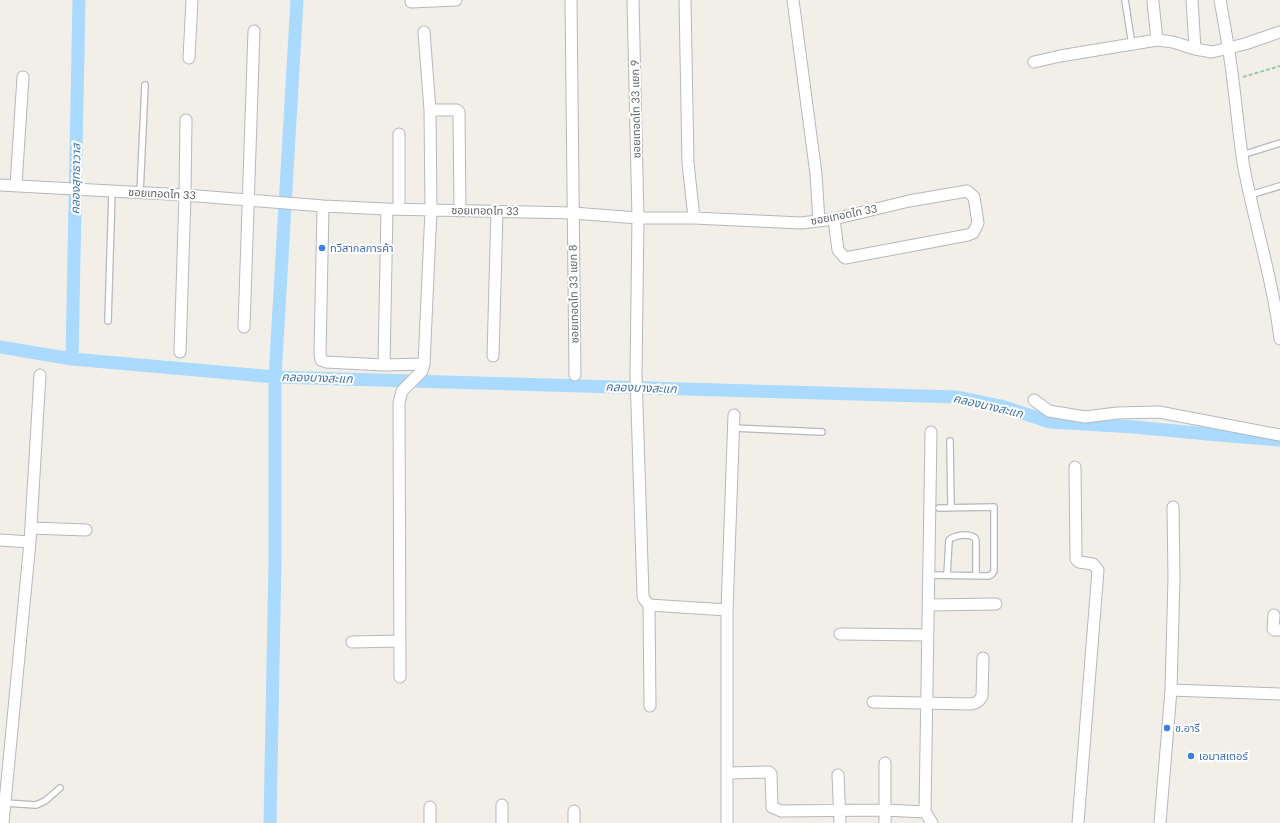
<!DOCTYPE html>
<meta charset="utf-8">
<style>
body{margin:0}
canvas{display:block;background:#f1efe8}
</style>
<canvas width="1280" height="823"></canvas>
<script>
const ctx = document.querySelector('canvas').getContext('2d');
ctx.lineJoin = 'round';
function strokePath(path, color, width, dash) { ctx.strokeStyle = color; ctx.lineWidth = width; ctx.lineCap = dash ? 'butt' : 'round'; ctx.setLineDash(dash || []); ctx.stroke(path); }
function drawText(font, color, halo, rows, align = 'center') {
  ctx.font = font + ' Lato,"Noto Sans Thai",sans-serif'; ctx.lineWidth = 4; ctx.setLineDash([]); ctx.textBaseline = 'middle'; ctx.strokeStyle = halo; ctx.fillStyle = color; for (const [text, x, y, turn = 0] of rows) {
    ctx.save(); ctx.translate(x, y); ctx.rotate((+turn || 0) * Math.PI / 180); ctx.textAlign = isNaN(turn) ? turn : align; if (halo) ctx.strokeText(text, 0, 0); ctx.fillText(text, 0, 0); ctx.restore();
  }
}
strokePath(new Path2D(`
 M0,347l72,12 203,18 682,20 44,9 49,16 84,5 84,8 62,5
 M72,359l7,-359
 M270,823l5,-262v-184l22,-377`), '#aadaff', 13);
const service = new Path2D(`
 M1125,0l7,45
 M1242,155l38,-12
 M140,193l5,-108
 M1250,195l30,-9
 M108,321l4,-130
 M733,428l89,4
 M950,441l1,66
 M929,575l60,1 3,-2 2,-3v-64l-55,1
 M947,575l2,-35c6,-5 19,-7 26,-2l1,3v35
 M5,803l31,2 9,-4 15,-13`);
const minor = new Path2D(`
 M571,0l4,375
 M633,0l5,218 -2,157 7,220 1,4 5,6 78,5
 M685,0l3,163 6,55
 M793,0l23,174 3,47
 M1192,0l3,49
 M1220,0c5,27 10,54 13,81 4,29 6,58 11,87 11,57 29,113 36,171
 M411,2l45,-2
 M1153,2l4,38
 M189,58l3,-58
 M1034,62l26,-6 97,-16 16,2 22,7 17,3 33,-8 35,-12
 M430,110h27l2,2 1,99
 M399,134v75
 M0,185l185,10 138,11 64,3 186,4 65,5h56l107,5 33,-4 75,-18 58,-10 7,6 4,26 -5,10 -5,2 -123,23 -7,-8 -4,-31
 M16,185l7,-108
 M323,206l-3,148 1,6 5,2 58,3 40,-1
 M244,327l10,-296
 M180,352l5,-157 1,-75
 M493,356l4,-145
 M384,365l3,-156
 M1034,400l15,11 36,6 32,-4 42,-1 121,23
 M931,432l-6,380 7,11
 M1075,467l1,92 3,3 14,2 5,6 -20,253
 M31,528l55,2
 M0,540l30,2
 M649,605l1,101
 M928,605l68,-1
 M1274,615l-1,14 1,1h6
 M840,634l88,1
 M352,642l47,-1
 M400,677l-1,-274 3,-12 20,-20 2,-7 7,-154 -1,-100 -6,-78
 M1171,690l109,4
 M873,702l97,2c6,-1 9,-2 12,-8l1,-38
 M885,763v60
 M727,773l42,-1 2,2 1,33 9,4 104,-1 40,2
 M838,775l2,48
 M430,807v16
 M3,823l27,-281 10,-167
 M502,823v-18
 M574,823v-12
 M727,823v-213l7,-195
 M1160,823l11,-133 3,-112 -1,-71`);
strokePath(service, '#b5b8bc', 8);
strokePath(minor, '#b5b8bc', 13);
strokePath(new Path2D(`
 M1243,77l37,-11`), '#9cc7a9', 2, [4, 2]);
strokePath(service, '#fff', 5.5);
strokePath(minor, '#fff', 11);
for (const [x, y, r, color] of [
 [322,248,4,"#3f7fe0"],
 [1167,728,4,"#3f7fe0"],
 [1191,756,4,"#3f7fe0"]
]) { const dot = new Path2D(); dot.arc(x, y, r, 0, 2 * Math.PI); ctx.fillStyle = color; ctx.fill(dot); strokePath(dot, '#fff', 1.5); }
drawText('11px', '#5f6368', '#fff', [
 ["ซอยเทอดไท 33 แยก 9",636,109,-91],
 ["ซอยเทอดไท 33",162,194,3],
 ["ซอยเทอดไท 33",485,211,1],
 ["ซอยเทอดไท 33",844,215,-11],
 ["ซอยเทอดไท 33 แยก 8",574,294,-91]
]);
drawText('11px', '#366cbe', '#fff', [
 ["ทวีสากลการค้า",330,248],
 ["ช.อารี",1175,728],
 ["เอมาสเตอร์",1199,756]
], 'left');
drawText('italic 12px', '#4174aa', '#fff', [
 ["คลองสุทธาวาส",76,179,-89],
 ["คลองบางสะแก",317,378,2],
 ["คลองบางสะแก",641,388,2],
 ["คลองบางสะแก",988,406,13]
]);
</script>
